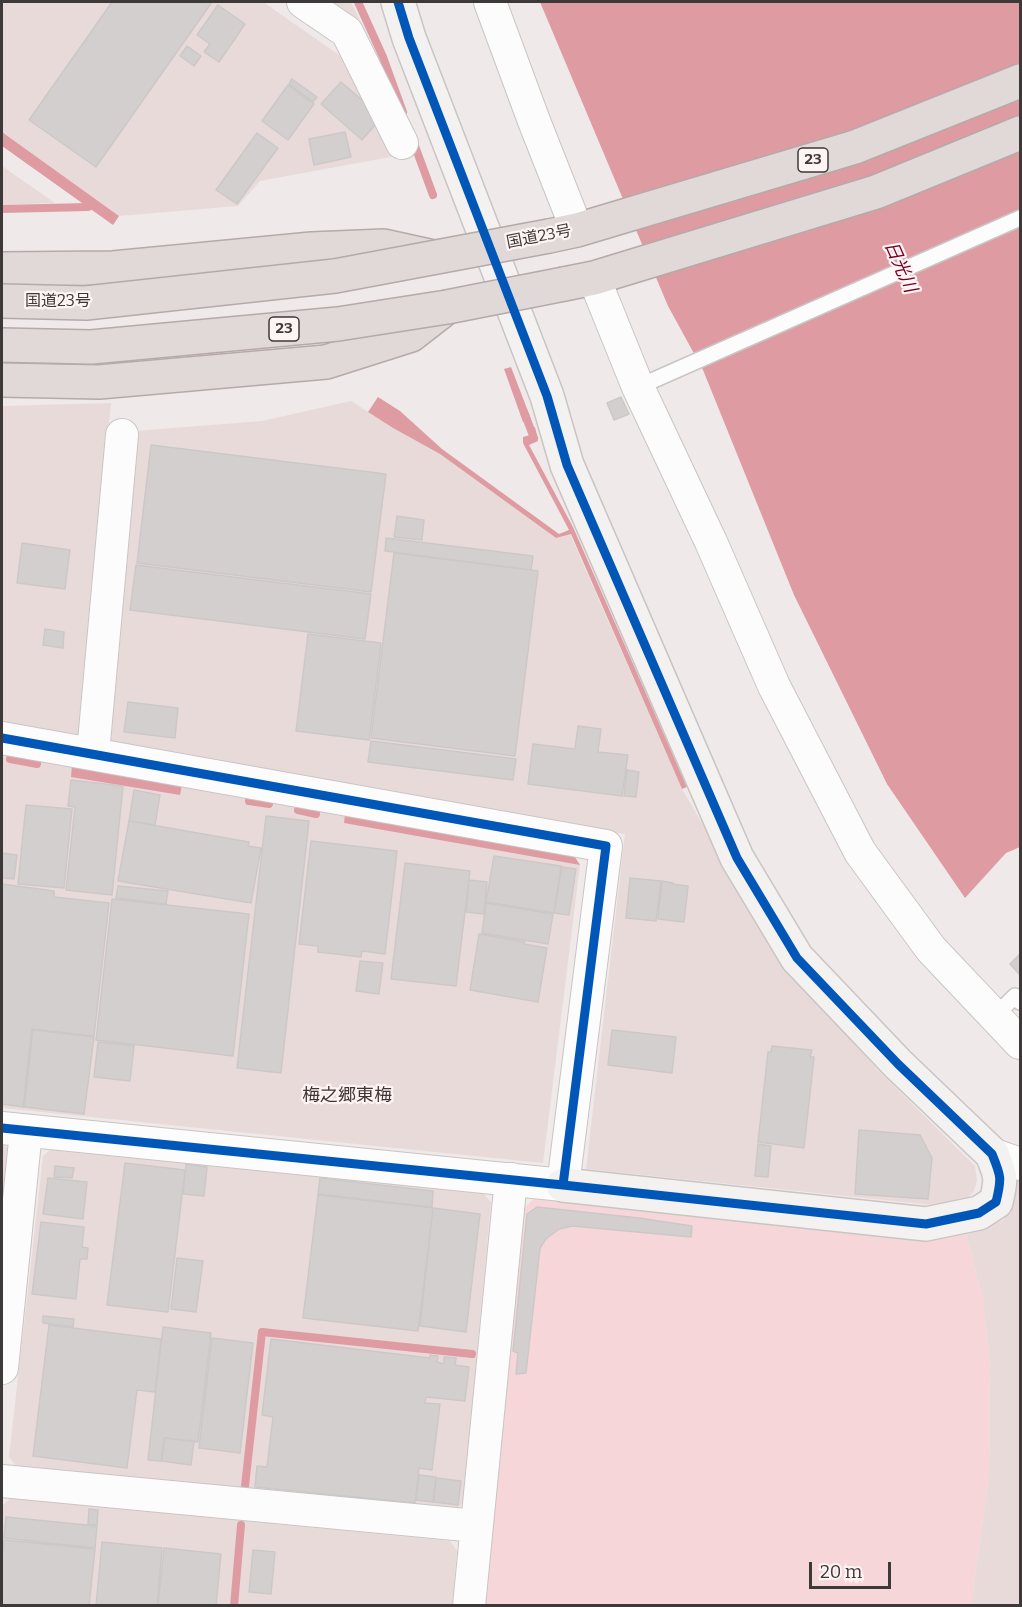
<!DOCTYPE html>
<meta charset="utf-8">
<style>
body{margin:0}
#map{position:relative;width:1022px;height:1607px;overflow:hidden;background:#efe9e9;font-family:Bitter,serif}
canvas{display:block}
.frame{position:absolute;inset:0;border:3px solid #3e3939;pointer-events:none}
.scale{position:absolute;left:809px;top:1562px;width:82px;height:27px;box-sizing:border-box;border:3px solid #3e3939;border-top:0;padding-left:8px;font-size:18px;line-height:21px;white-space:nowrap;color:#3e3939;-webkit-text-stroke:4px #fef4f4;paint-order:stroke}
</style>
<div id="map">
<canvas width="1022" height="1607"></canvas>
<div class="frame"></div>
<div class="scale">20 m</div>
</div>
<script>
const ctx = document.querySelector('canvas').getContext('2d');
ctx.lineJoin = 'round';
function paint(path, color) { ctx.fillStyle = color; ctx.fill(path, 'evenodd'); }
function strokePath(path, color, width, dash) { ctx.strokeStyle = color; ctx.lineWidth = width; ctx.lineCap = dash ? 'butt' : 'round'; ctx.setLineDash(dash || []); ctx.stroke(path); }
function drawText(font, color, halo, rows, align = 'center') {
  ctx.font = font + ' Bitter,"Noto Sans JP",serif'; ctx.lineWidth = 4.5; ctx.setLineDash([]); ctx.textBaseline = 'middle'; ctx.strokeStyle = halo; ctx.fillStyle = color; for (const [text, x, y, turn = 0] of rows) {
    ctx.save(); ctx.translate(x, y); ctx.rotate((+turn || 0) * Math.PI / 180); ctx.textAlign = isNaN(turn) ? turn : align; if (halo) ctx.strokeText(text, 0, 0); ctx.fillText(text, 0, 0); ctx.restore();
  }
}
paint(new Path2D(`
 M2,2h261l92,64 46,89 -141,26 -22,25 -119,10 -117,-84z
 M332,2h19l9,18z
 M2,166l53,37 -53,2z
 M351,401l42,27 47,26 116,84 14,-4 112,255 100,172 96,109 97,96 2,15 -4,12 -12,10 -29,2 -346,-36 39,-335 -517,-92 27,-311 127,-10z
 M111,403l-33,332 -76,-13v-316z
 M2,752l571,102 7,11 -37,298 -541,-55z
 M2,1142l8,10 -8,77z
 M51,1149l432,44 8,9 -28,301 -8,7 -439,-44 -7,-9 34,-301z
 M1017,1170l3,4v431h-49l18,-130 1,-109 -7,-67 -17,-65 38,-14z
 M11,1498l439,43 7,10 -5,54 -450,1v-83l1,-18z`), '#e9dada');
paint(new Path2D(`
 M534,1199l394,39 38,-4 17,65 7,67 -1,109 -18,130 -486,1 38,-397z`), '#f6d6d8');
paint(new Path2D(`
 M540,2h480v845l-14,6 -41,45 -78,-114 -93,-189 -91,-225 -35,-64z
 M2,132l117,84 -6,9 -111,-79z
 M511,367l20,52 -8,3 -19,-53z
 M378,397l22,14 42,38 117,85 10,-4 -46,-87v-6l7,-2 -3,-6 8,-2 3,14 -9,4 44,82 114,260 -5,2 -111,-255 -15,4 -116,-84 -47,-26 -25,-16z
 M72,765l110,20 -2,10 -109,-18z
 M345,814l228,40 7,11 -236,-42z`), '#de9ca2');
strokePath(new Path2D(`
 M358,2l25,55 20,55
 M412,138l21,57
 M2,209l86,-2
 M524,412l10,26h-2
 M10,759l27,5
 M249,801l20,3
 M298,810l18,4
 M245,1486l17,-154 210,22
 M234,1606l7,-81`), '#de9ca2', 8);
const building = new Path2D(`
 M112,2h100l-116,165 -67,-47z
 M218,5l27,19 -26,38 -15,-10 6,-8 -13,-9z
 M187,46l14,10 -7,10 -14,-10z
 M292,79l25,18 -4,5 -24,-18z
 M341,82l41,35 -20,23 -41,-36z
 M288,85l26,19 -26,36 -26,-19z
 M345,132l6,25 -37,8 -5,-26z
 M257,133l21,15 -41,56 -21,-14z
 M621,397l8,17 -15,6 -7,-17z
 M151,445l235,29 -15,118 -234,-29z
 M397,516l27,4 -2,20 -28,-3z
 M386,538l147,18 -2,14 -146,-19z
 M22,543l48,7 -5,39 -48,-6z
 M394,553l144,18 -23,185 -144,-18z
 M136,565l235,29 -6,45 -235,-29z
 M45,629l19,3 -1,16 -20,-3z
 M308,634l73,9 -12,97 -73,-9z
 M128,702l50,6 -3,30 -51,-6z
 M578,726l23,3 -3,23 30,3 -6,41 -94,-12 5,-40 42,5z
 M371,741l145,18 -3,21 -145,-18z
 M627,770l12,2 -3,25 -12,-1z
 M71,780l52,6 -11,109 -46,-5 9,-83 -7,-1z
 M134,790l26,5 -5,30 -26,-4z
 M26,805l46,4 -8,79 -46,-4z
 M266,816l43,5 -28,252 -44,-5z
 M129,821l120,21 -1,4 13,2 -10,55 -133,-22z
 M311,841l86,10 -12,103 -23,-3 -1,6 -43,-5v-6l-19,-2z
 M2,853l15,2 -3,24 -12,-1z
 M494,856l67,10 -7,47 -68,-11z
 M405,863l65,8 -14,115 -65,-7z
 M562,867l14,2 -7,46 -15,-2z
 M630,878l31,3 -5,40 -30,-3z
 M469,880l18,2 -3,32 -18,-2z
 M662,881l11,2 -1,1 16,2 -4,36 -26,-3z
 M2,884l52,7v6l55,6 -15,133 -62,-7 -9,78 -21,-3z
 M118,886l50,5 -2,13 -50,-6z
 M112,899l137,15 -16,142 -137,-16z
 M486,903l67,11 -5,30 -66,-11z
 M479,934l46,8 -1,2 23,4 -9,54 -68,-12z
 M1020,954v21l-10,-11z
 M360,961l23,2 -4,31 -23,-3z
 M33,1030l61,7 -10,77 -60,-7z
 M612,1030l64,7 -4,36 -64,-8z
 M98,1042l36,4 -4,35 -36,-4z
 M772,1046l40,4 -2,7h4l-10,91 -46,-6 10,-90h3z
 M859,1130l61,5 12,23 -4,41 -73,-5z
 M758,1144l13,2 -3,31 -13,-1z
 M125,1163l60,7 -17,142 -61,-7z
 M186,1164l21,3 -3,29 -21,-2z
 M55,1166l19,2 -2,10 -18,-1z
 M48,1178l39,4 -4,37 -40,-5z
 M320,1178l113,13 -1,16 -114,-13z
 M318,1195l115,13 -15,123 -115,-13z
 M537,1207l102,11 53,8 -1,11 -119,-11 -13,3 -13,10 -6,9 -14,125 -10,1 2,-21 -5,-2 14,-137z
 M433,1208l47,6 -14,118 -46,-6z
 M41,1222l43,5 -2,20 6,1 -1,11h-7l-4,40 -44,-5z
 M177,1258l26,3 -7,51 -25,-3z
 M43,1316l31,3 -1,8 -30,-4z
 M49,1325l112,14 -6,53 -18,-2 -10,78 -94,-12z
 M163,1327l48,6 -13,109 -34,-4 -3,23 -13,-1z
 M212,1338l41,5 -13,110 -41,-5z
 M271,1339l159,19v-3l8,1 -1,6 7,2v-7l12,1 -1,7 14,2 -4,34 -39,-4 -1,6 15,1 -8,66 -13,-2 -4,35 -160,-16 2,-21 10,1 6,-50 -11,-2z
 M165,1438l29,3 -3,24 -29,-4z
 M419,1475l17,2 -3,25 -17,-2z
 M436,1478l25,3 -3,24 -24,-3z
 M89,1509l9,1 -1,15 -9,-1z
 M6,1517l91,9 -2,22 -91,-10z
 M4,1540l91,9 -6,57h-87v-45z
 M102,1542l60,6 -5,58h-61z
 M164,1548l57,6 -5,52h-58z
 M253,1550l22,2 -4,42 -22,-2z`);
paint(building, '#d4cfcf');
strokePath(building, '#cdc8c8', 1.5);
const lane = new Path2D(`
 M638,387l382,-169
 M995,1016l20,-20 5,6`);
const street = new Path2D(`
 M303,2l44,30 55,111
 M490,2l44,119 43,109
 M594,278l44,109 73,155 63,144 86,166 71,97 89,94
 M2,738l604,108 -43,339 -561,-57
 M93,753l29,-318
 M992,1154l28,10
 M2,1368l24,-237
 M2,1481l474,45
 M469,1606l42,-427`);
const secondary = new Path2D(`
 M398,2l11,36 138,358 20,69 170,393 60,100 101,106 94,90c9,22 10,24 4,48l-17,11 -53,11 -363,-39`);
const highway = new Path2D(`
 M549,236l28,-6 278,-83 165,-66
 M2,269l111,-1 199,-19 72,-3 50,11
 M564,284l30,-6 282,-86 144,-59
 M2,380l97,2 227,-20 85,-27 36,-28`);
strokePath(lane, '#cac5c5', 18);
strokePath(street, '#cac5c5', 34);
strokePath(secondary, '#cac5c5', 36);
strokePath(highway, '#b6a9aa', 36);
strokePath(lane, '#fdfcfc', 15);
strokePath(street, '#fdfcfc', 32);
strokePath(secondary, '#f4f1f1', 33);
strokePath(highway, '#e1d8d8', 33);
const highwayBridge = new Path2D(`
 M2,301l84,2 249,-27 214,-40
 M2,345l89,2 247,-23 109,-17 117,-23`);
strokePath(highwayBridge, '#b6a9aa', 36, []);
strokePath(highwayBridge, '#e1d8d8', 33);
strokePath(new Path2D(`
 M398,2l11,36 138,358 20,69 170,393 60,100 101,106 94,90c9,22 10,24 4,48l-17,11 -53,11 -363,-39
 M2,738l604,108 -43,339 -561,-57`), '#0057b8', 9);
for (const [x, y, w] of [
 [813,160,30],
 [284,329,30]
]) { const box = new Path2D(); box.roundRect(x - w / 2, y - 12, w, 24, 4.5); ctx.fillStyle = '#fef4f4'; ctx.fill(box); strokePath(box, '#3e3939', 1.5); }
drawText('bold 15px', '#3e3939', null, [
 ["23",813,160],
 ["23",284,329]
]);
drawText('16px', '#3e3939', '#fef4f4', [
 ["国道23号",539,237,-11],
 ["国道23号",58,302]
]);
drawText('italic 18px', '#750022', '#fef4f4', [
 ["日光川",900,267,66]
]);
drawText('18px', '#3f3536', '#fef4f4', [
 ["梅之郷東梅",347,1096]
]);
</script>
